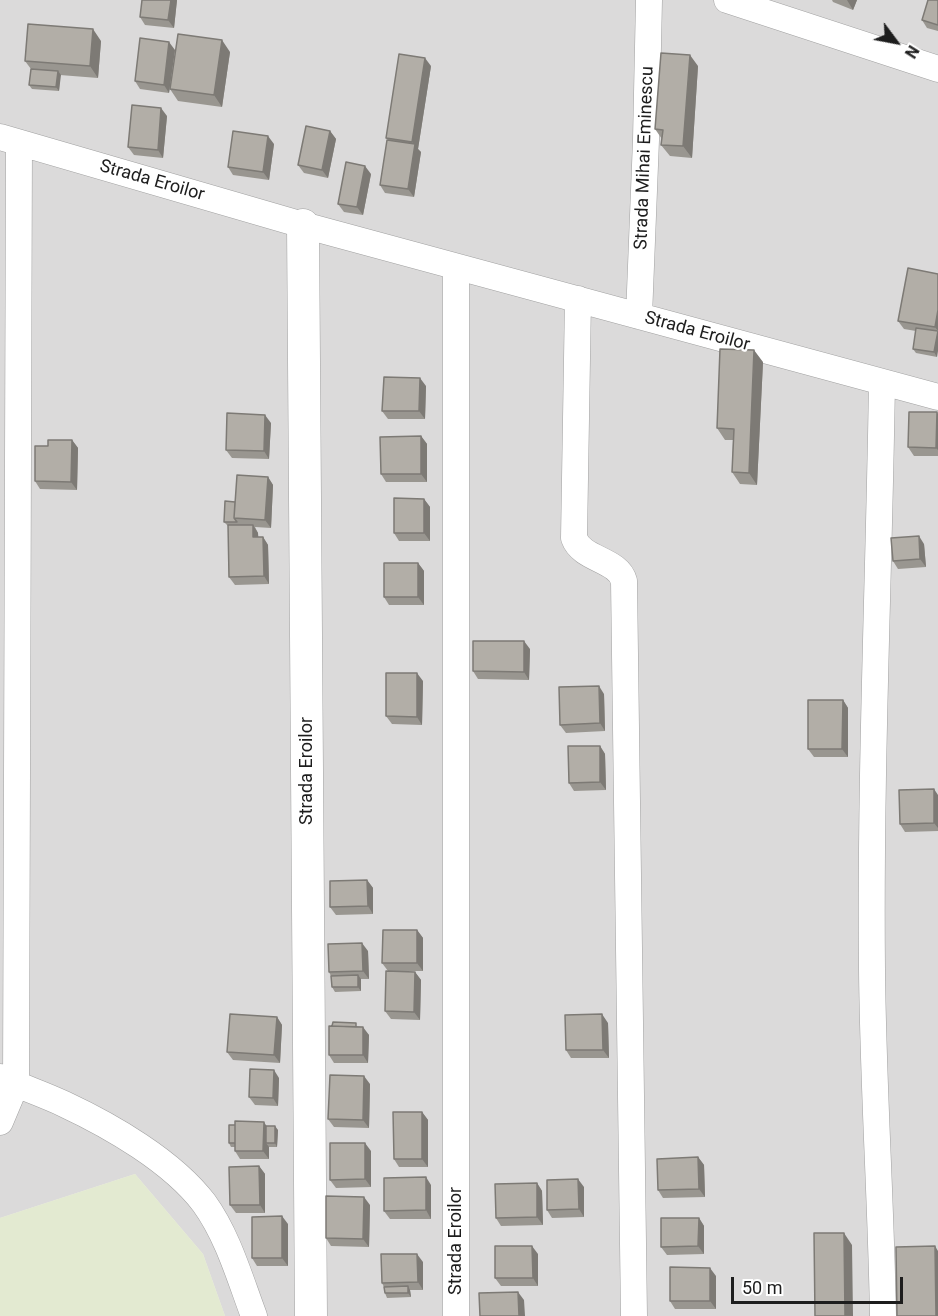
<!DOCTYPE html>
<style>
body{margin:0}
#map{position:relative;width:938px;height:1316px;overflow:hidden;background:#edece4;font-family:Roboto,sans-serif}
canvas{display:block}
.north{position:absolute;left:866px;top:12px;width:60px;height:60px;-webkit-text-stroke:4px #fff;paint-order:stroke;rotate:122deg;font-size:16px;font-weight:700;line-height:24px;text-align:center;color:#1d1d1d}
.north::after{content:'';display:block;margin:auto;width:21px;height:27px;background:#1d1d1d;clip-path:polygon(50% 0,100% 100%,50% 72%,0 100%)}
.scale{position:absolute;left:731px;top:1277px;width:172px;height:27px;box-sizing:border-box;border:3px solid #1d1d1d;border-top:0;padding-left:8px;font-size:18px;line-height:21px;white-space:nowrap;color:#1d1d1d;-webkit-text-stroke:4px #fff;paint-order:stroke}
</style>
<div id="map">
<canvas width="938" height="1316"></canvas>
<div class="north">N</div>
<div class="scale">50 m</div>
</div>
<script>
const ctx = document.querySelector('canvas').getContext('2d');
ctx.lineJoin = 'round';
function paint(path, color) { ctx.fillStyle = color; ctx.fill(path, 'evenodd'); }
function strokePath(path, color, width, dash) { ctx.strokeStyle = color; ctx.lineWidth = width; ctx.lineCap = dash ? 'butt' : 'round'; ctx.setLineDash(dash || []); ctx.stroke(path); }
function drawText(font, color, halo, rows, align = 'center') {
  ctx.font = font + ' Roboto,sans-serif'; ctx.lineWidth = 4.5; ctx.setLineDash([]); ctx.textBaseline = 'middle'; ctx.strokeStyle = halo; ctx.fillStyle = color; for (const [text, x, y, turn = 0] of rows) {
    ctx.save(); ctx.translate(x, y); ctx.rotate((+turn || 0) * Math.PI / 180); ctx.textAlign = isNaN(turn) ? turn : align; if (halo) ctx.strokeText(text, 0, 0); ctx.fillText(text, 0, 0); ctx.restore();
  }
}
paint(new Path2D(`
 M0,0h938v1316h-713l-22,-62 -68,-80 -135,44z`), '#dbdada');
paint(new Path2D(`
 M135,1174l68,80 22,62h-225v-98z`), '#e3ead1');
const minor = new Path2D(`
 M727,0l211,69
 M0,137l303,88 635,172
 M456,267v1049
 M578,299l-4,239c8,22 44,21 50,43l10,735
 M639,316l7,-176 3,-140
 M882,382c-3,195 -12,391 -10,587 1,115 9,231 11,347
 M0,1077c21,10 43,17 64,27 47,22 108,57 140,99 24,33 36,76 50,113
 M0,1122l16,-38 3,-941`);
const tertiary = new Path2D(`
 M303,225l8,1091`);
strokePath(minor, '#a1a1a1', 27);
strokePath(tertiary, '#a1a1a1', 33);
strokePath(minor, '#fff', 26);
strokePath(tertiary, '#fff', 32);
paint(new Path2D(`
 M177,0l-3,28 -29,-3 -5,-8z
 M832,0h25l-4,10 -20,-8z
 M938,0v31l-11,-3 -5,-8z
 M101,41l-3,37 -38,-3 -1,16 -27,-2 -3,-4 2,-16 -6,-8z
 M175,50l-6,43 -29,-4 -5,-8z
 M230,52l-8,55 -44,-6 -8,-12z
 M431,66l-13,83 3,3 -7,45 -29,-4 -5,-8 8,-45 -2,-2z
 M698,66l-6,92 -22,-2 -9,-11 1,-6 -7,-10z
 M167,116l-4,42 -29,-3 -6,-8z
 M330,131l6,8 -8,39 -24,-5 -6,-8z
 M274,144l-5,36 -36,-5 -5,-8z
 M371,174l-8,41 -19,-3 -6,-8z
 M938,274l-1,83 -21,-4 -3,-4 3,-18 -12,-2 -6,-8z
 M763,362l-6,123 -17,-1 -8,-12 1,-32h-8l-8,-12z
 M426,386l-1,33h-37l-6,-8z
 M938,414v42h-24l-6,-9z
 M271,423l-2,36 -37,-1 -6,-8z
 M421,436l6,8v38h-41l-5,-8z
 M72,440l6,8 -1,42 -37,-1 -5,-8 13,-35z
 M268,477l5,8 -2,43 -16,-1 3,6v4h5l5,8 1,39 -34,1 -6,-8 -1,-51 -4,-4 11,-20z
 M424,499l6,8v34h-31l-5,-8z
 M924,544l2,23 -28,2 -5,-8z
 M418,563l6,8v34h-35l-5,-8z
 M530,649l-1,31 -51,-1 -5,-8z
 M423,681l-1,44 -30,-1 -6,-8z
 M604,694l1,37 -39,2 -6,-8z
 M843,700l5,8v49h-34l-6,-8z
 M600,746l5,8 1,36 -32,1 -5,-8z
 M938,795v36l-33,1 -5,-8z
 M367,880l6,8v26l-37,1 -6,-8z
 M417,930l6,8v33h-35l-6,-8z
 M368,951l1,28h-8v12l-26,1 -3,-5 -1,-11 -2,-4z
 M415,972l6,8 -1,40 -29,-1 -6,-8z
 M277,1017l5,8 -2,38 -47,-3 -6,-8z
 M608,1023l1,35h-38l-5,-8z
 M359,1027l10,8 -1,28h-34l-5,-8z
 M279,1078l-1,28 -23,-1 -6,-8z
 M370,1084l-1,44 -35,-1 -6,-8z
 M422,1112l6,8v47h-29l-5,-8z
 M266,1126l12,4 -1,17h-8v12h-29l-5,-8v-4h-4l-2,-4z
 M371,1151v36l-35,1 -6,-8z
 M698,1157l6,8 1,32 -42,1 -5,-8z
 M259,1166l6,8v39h-29l-6,-8z
 M537,1183l5,8 1,34 -42,1 -5,-8z
 M431,1185v34h-41l-6,-8z
 M584,1187v30l-32,1 -5,-8z
 M370,1205l-1,42 -38,-1 -5,-8z
 M699,1218l5,8v28l-37,1 -6,-8z
 M288,1224v42h-31l-5,-8z
 M538,1254v32h-37l-6,-8z
 M423,1262v28h-13l1,7 -24,1 -2,-5 -1,-6 -2,-4z
 M716,1276v33h-41l-5,-8z`), '#999690');
paint(new Path2D(`
 M171,0h6l-3,28 -6,-8z
 M847,0h10l-4,10z
 M93,29l8,12 -3,37 -8,-12z
 M222,40l8,12 -8,55 -8,-12z
 M169,42l6,8 -6,43 -5,-8z
 M690,55l8,11 -6,92 -9,-12z
 M425,58l6,8 -13,83 3,3 -7,45 -6,-8 7,-44 -3,-3z
 M58,71l3,4 -2,16 -3,-4z
 M161,108l6,8 -4,42 -5,-8z
 M330,131l6,8 -8,39 -6,-8z
 M268,136l6,8 -5,36 -6,-8z
 M365,166l6,8 -8,41 -6,-8z
 M938,310v41l-1,6 -3,-5 4,-21 -3,-4z
 M754,350l9,12 -6,123 -8,-12z
 M420,378l6,8 -1,33 -6,-8z
 M937,412l1,2v36l-2,-2z
 M265,415l6,8 -2,36 -5,-8z
 M421,436l6,8v38l-6,-8z
 M72,440l6,8 -1,42 -6,-8z
 M268,477l5,8 -2,43 -6,-8z
 M424,499l6,8v34l-6,-8z
 M253,525l5,8 1,12 -6,-8z
 M919,536l5,8 2,23 -6,-8z
 M263,537l5,8 1,39 -5,-8z
 M418,563l6,8v34l-6,-8z
 M524,641l6,8 -1,31 -5,-8z
 M417,673l6,8 -1,44 -5,-8z
 M599,686l5,8 1,37 -5,-8z
 M843,700l5,8v49l-6,-8z
 M600,746l5,8 1,36 -6,-8z
 M934,789l4,6v33l-4,-5z
 M367,880l6,8v26l-5,-8z
 M417,930l6,8v33l-6,-8z
 M362,943l6,8 1,28 -6,-8z
 M415,972l6,8 -1,40 -6,-8z
 M358,975l3,4v12l-3,-4z
 M602,1014l6,9 1,35 -6,-8z
 M277,1017l5,8 -2,38 -6,-8z
 M363,1027l6,8 -1,28 -5,-8z
 M274,1070l5,8 -1,28 -5,-8z
 M364,1076l6,8 -1,44 -6,-8z
 M422,1112l6,8v47l-6,-8z
 M264,1122l5,8 -3,13 3,4v12l-6,-8z
 M275,1126l3,4 -1,17 -2,-4z
 M365,1143l6,8v36l-6,-8z
 M698,1157l6,8 1,32 -6,-8z
 M259,1166l6,8v39l-5,-8z
 M426,1177l5,8v34l-5,-9z
 M578,1179l6,8v30l-5,-8z
 M537,1183l5,8 1,34 -6,-8z
 M364,1197l6,8 -1,42 -6,-8z
 M282,1216l6,8v42l-6,-8z
 M699,1218l5,8v28l-6,-8z
 M844,1233l8,12 1,71h-8z
 M532,1246l6,8v32l-5,-8z
 M935,1246l3,5v65h-2z
 M417,1254l6,8v28l-5,-8z
 M710,1268l6,8v33l-6,-8z
 M408,1286l2,4 1,7 -3,-4z
 M518,1292l6,8 1,16h-6z`), '#7d7a75');
const building = new Path2D(`
 M142,0h29l-3,20 -28,-3z
 M928,0h10v25l-16,-5z
 M28,24l65,5 -3,37 -65,-5z
 M178,34l44,6 -8,55 -44,-6z
 M140,38l29,4 -5,43 -29,-4z
 M661,53l29,2 -7,91 -22,-1 2,-15 -8,-1z
 M399,54l26,4 -13,84 -26,-4z
 M31,69l27,2 -2,16 -27,-2z
 M132,105l29,3 -3,42 -30,-3z
 M306,126l24,5 -8,39 -24,-5z
 M233,131l35,5 -5,36 -35,-5z
 M387,140l28,4 -7,45 -28,-4z
 M346,162l19,4 -8,41 -19,-3z
 M908,268l30,6v36l-3,17 -37,-6z
 M916,328l22,3 -4,21 -21,-3z
 M720,349l34,1 -5,123 -17,-1 2,-43 -17,-1z
 M384,377l36,1 -1,33h-37z
 M909,412h28l-1,36 -28,-1z
 M227,413l38,2 -1,36 -38,-1z
 M421,436v38h-40l-1,-37z
 M48,440h24l-1,42 -36,-1v-35h13z
 M237,475l31,2 -3,43 -31,-2z
 M394,498l30,1v34h-30z
 M225,501l10,1 -1,16 3,4h-13z
 M228,525h25v12h10l1,39 -35,1z
 M919,536l1,23 -27,2 -2,-23z
 M384,563h34v34h-34z
 M473,641h51v31l-51,-1z
 M386,673h31v44l-31,-1z
 M599,686l1,37 -40,2 -1,-38z
 M808,700h35l-1,49h-34z
 M568,746h32v36l-31,1z
 M934,789v34l-34,1 -1,-34z
 M367,880l1,26 -38,1v-26z
 M383,930h34v33h-35z
 M362,943l1,28 -34,1 -1,-28z
 M386,971l29,1 -1,40 -29,-1z
 M358,975v12h-26l-1,-11z
 M230,1014l47,3 -3,38 -47,-3z
 M602,1014l1,36h-37l-1,-35z
 M333,1022l23,1v4l-24,-1z
 M329,1026l34,1v28h-34z
 M250,1069l24,1 -1,28 -24,-1z
 M330,1075l34,1 -1,44 -35,-1z
 M393,1112h29v47h-28z
 M235,1121l29,1 -1,29h-28z
 M229,1125h6v18h-6z
 M266,1126h9v17h-9z
 M330,1143h35v36l-35,1z
 M698,1157l1,32 -41,1 -1,-31z
 M259,1166l1,39h-30l-1,-38z
 M426,1177v33l-42,1v-33z
 M578,1179l1,30 -32,1v-30z
 M537,1183v34l-41,1 -1,-34z
 M326,1196l38,1 -1,42 -37,-1z
 M282,1216v42h-30v-41z
 M661,1218h38l-1,28 -37,1z
 M814,1233h30l1,83h-30z
 M495,1246h37l1,32h-38z
 M935,1246l1,70h-39l-1,-69z
 M381,1254h36l1,28 -36,1z
 M670,1267l40,1v33h-40z
 M408,1286v7h-23l-1,-6z
 M518,1292l1,24h-39l-1,-23z`);
paint(building, '#b2aea7');
strokePath(building, '#7d7a75', 1.5);
drawText('18px', '#1d1d1d', '#fff', [
 ["Strada Mihai Eminescu",645,158,-88],
 ["Strada Eroilor",152,181,16],
 ["Strada Eroilor",697,332,15],
 ["Strada Eroilor",307,771,-90],
 ["Strada Eroilor",456,1241,-90]
]);
</script>
